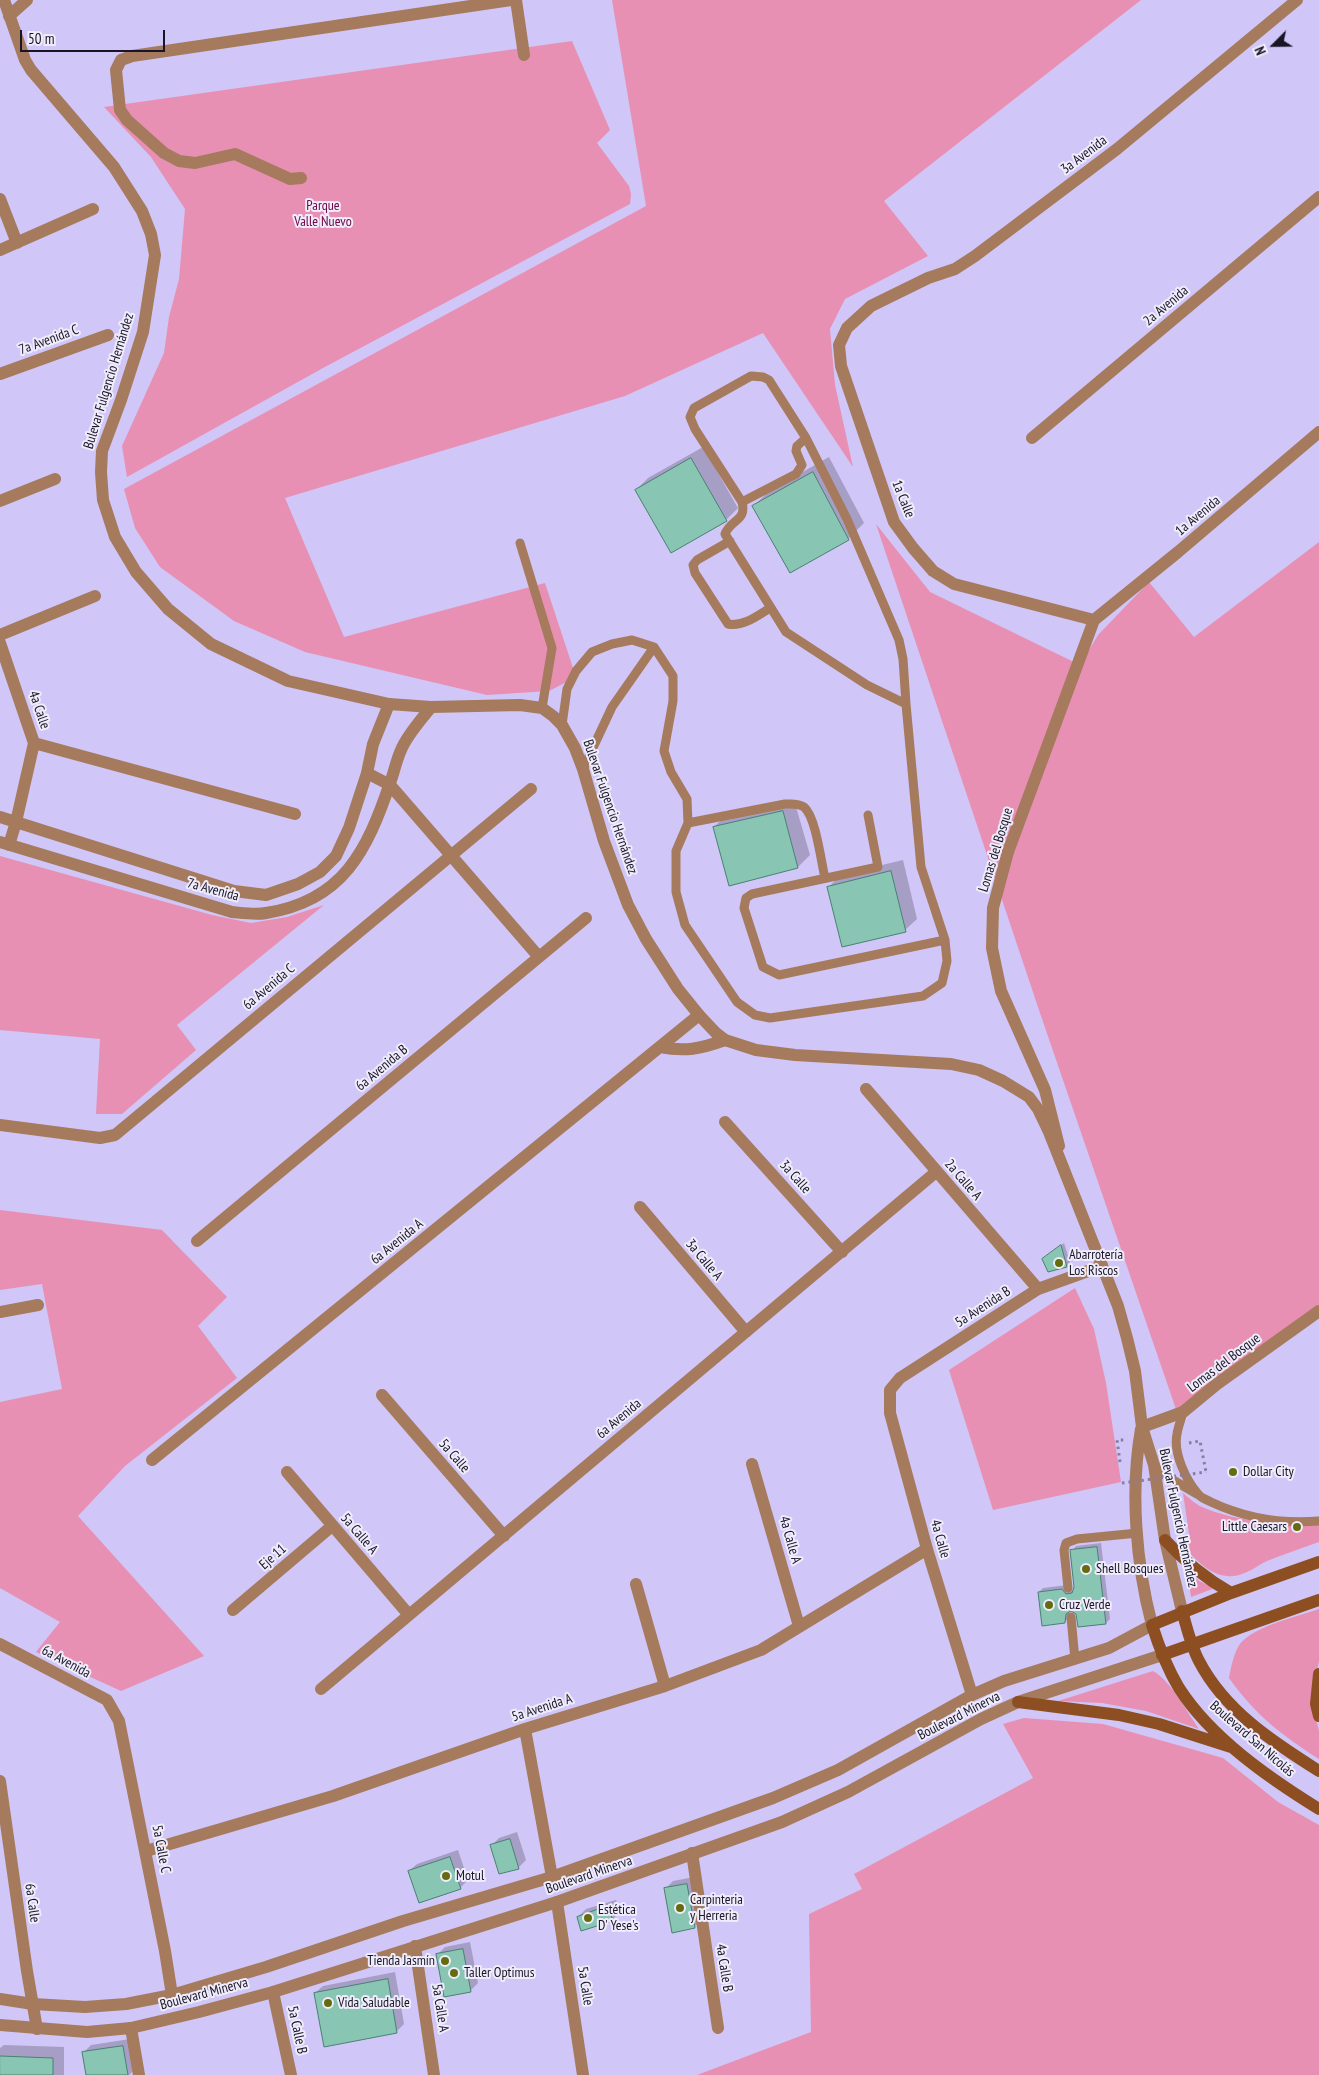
<!DOCTYPE html>
<meta charset="utf-8">
<style>
body{margin:0}
#map{position:relative;width:1319px;height:2075px;overflow:hidden;background:#d0c6f7;font-family:"PT Sans Narrow",sans-serif}
canvas{display:block}
.north{position:absolute;left:1249px;top:20px;width:50px;height:50px;-webkit-text-stroke:4px #efecfb;paint-order:stroke;rotate:247deg;font-size:14px;font-weight:700;line-height:20px;text-align:center;color:#191526}
.north::after{content:'';display:block;margin:auto;width:18px;height:22px;background:#191526;clip-path:polygon(50% 0,100% 100%,50% 72%,0 100%)}
.scale{position:absolute;left:20px;top:30px;width:145px;height:22px;box-sizing:border-box;border:2px solid #191526;border-top:0;padding-left:6px;font-size:15px;line-height:18px;white-space:nowrap;color:#191526;-webkit-text-stroke:4px #efecfb;paint-order:stroke}
</style>
<div id="map">
<canvas width="1319" height="2075"></canvas>
<div class="north">N</div>
<div class="scale">50 m</div>
</div>
<script>
const ctx = document.querySelector('canvas').getContext('2d');
ctx.lineJoin = 'round';
function paint(path, color) { ctx.fillStyle = color; ctx.fill(path, 'evenodd'); }
function strokePath(path, color, width, dash) { ctx.strokeStyle = color; ctx.lineWidth = width; ctx.lineCap = dash ? 'butt' : 'round'; ctx.setLineDash(dash || []); ctx.stroke(path); }
function drawText(font, color, halo, rows, align = 'center') {
  ctx.font = font + ' "PT Sans Narrow",sans-serif'; ctx.lineWidth = 4; ctx.setLineDash([]); ctx.textBaseline = 'middle'; ctx.strokeStyle = halo; ctx.fillStyle = color; for (const [text, x, y, turn = 0] of rows) {
    ctx.save(); ctx.translate(x, y); ctx.rotate((+turn || 0) * Math.PI / 180); ctx.textAlign = isNaN(turn) ? turn : align; if (halo) ctx.strokeText(text, 0, 0); ctx.fillText(text, 0, 0); ctx.restore();
  }
}
paint(new Path2D(`
 M612,0h529l-257,201 44,55 -83,43 -15,30 5,56 18,82 -90,-134 -138,63 -340,102 59,139 201,-54 31,94 -27,14 -62,4 -182,-43 -71,-31 -74,-54 -25,-39 -11,-39 522,-283z
 M572,41l38,89 -13,13 32,43 2,8 -1,10 -307,164 -196,109 -5,-31 42,-93 5,-36 10,-38 6,-70 -34,-52 -47,-50z
 M876,524l54,68 150,73 18,-30 51,-53 45,55 125,-95v773l-140,103 -139,-405z
 M0,856l212,59 39,8 36,-6 37,-12 -147,120 19,25 -74,64h-26l4,-75 -100,-9z
 M0,1210l162,20 65,67 -29,29 39,52 -112,88 -47,50 126,140 -83,35 -85,-39 24,-30 -60,-34v-186l62,-13 -20,-105 -42,6z
 M1075,1288l19,41 12,54 15,99 -128,28 -44,-140z
 M1183,1493c6,5 12,11 19,14 36,16 78,15 117,17v18c-17,6 -35,12 -52,19 -7,3 -13,8 -20,11 -25,12 -44,-4 -60,-22l2,-16z
 M1187,1570l12,11 16,7 -24,9z
 M1319,1609v52l-6,27v19l6,24v28c-36,-23 -65,-45 -90,-81 2,-11 4,-21 9,-31 11,-20 59,-30 81,-38z
 M1153,1671c18,10 34,41 46,58l-53,-18 -44,-8 -44,-2z
 M1024,1718l79,6 120,34 55,44 41,23v250h-622l114,-43 -2,-118 53,-25 -8,-15 179,-96 -30,-54z`), '#e790b3');
paint(new Path2D(`
 M703,447l35,61 -12,12 -90,-30 12,-12z
 M829,457l35,66 -16,16 -95,-32 16,-16z
 M794,800l16,55 -12,12 -68,18 -16,-58 12,-12z
 M903,860l14,59 -12,11 -76,-43 11,-12z
 M1064,1243l6,19 -3,4 -18,5 -2,-15z
 M1101,1543l9,76 -4,4 -37,-13v7l-4,5 -26,-30 4,-4 24,-3 6,6 2,-2 -3,-38 4,-5z
 M517,1832l9,28 -8,8 -26,-23 7,-7z
 M458,1850l10,30 -8,8 -51,-17 8,-7z
 M694,1877l8,43 -8,7 -28,-39 7,-7z
 M616,1900l4,12 -8,8 -34,-3 8,-8z
 M470,1942l8,41 -8,8 -32,-37 7,-7z
 M395,1972l9,52 -8,8 -81,-39 8,-7z
 M130,2039l5,30 -6,6h-42l-4,-22 8,-8z
 M4,2045l60,2v28h-64v-27z`), '#0003');
const building = new Path2D(`
 M691,458l36,63 -56,32 -36,-63z
 M813,472l36,68 -59,33 -38,-67z
 M783,811l15,57 -69,18 -16,-59z
 M891,871l15,61 -64,15 -15,-60z
 M1061,1245l6,22 -19,5 -6,-13z
 M1097,1547l9,77 -28,3 -2,-13 -5,-3 -5,3 -1,9 -23,3 -4,-34 24,-3 4,5 6,-1 2,-6 -4,-37z
 M510,1839l9,30 -20,5 -9,-29z
 M450,1857l11,32 -42,14 -11,-32z
 M687,1884l8,44 -23,5 -8,-45z
 M608,1906l5,15 -32,10 -4,-14z
 M463,1949l8,43 -27,5 -8,-43z
 M388,1979l9,54 -73,14 -10,-54z
 M123,2046l5,29h-42l-4,-23z
 M0,2056l53,2v17h-53z`);
paint(building, '#88c5b3');
strokePath(building, '#468271', 1);
strokePath(new Path2D(`
 M1189,1443l11,-2 6,31
 M1120,1462l-3,-22h7`), '#867ea2', 3, [2.5, 4]);
strokePath(new Path2D(`
 M742,502l54,-28 6,-9 -6,-14 1,-5 9,-8
 M730,541l-33,19 -4,5 2,8 33,51c15,3 29,-8 42,-16
 M520,543l32,105 -10,60
 M562,725l5,-36 9,-18 16,-19 20,-8 20,-4 22,7 19,29v25l-9,50 7,21 16,27 1,24 -12,28v41l9,33 52,77 18,13 15,3 153,-22 19,-13 5,-22 -2,-21 -24,-73 -15,-163 -39,-19 -81,-53 -61,-98c6,-15 22,-13 17,-32l-47,-73 -5,-12 4,-9 57,-32 12,1 6,3 37,58 41,81 52,121 4,19 3,45
 M583,769l29,-62 42,-60
 M868,815l10,52 -126,27 -6,4 -2,10 19,59 16,8 166,-35
 M688,823l97,-19c7,0 13,-1 19,3 12,10 17,55 21,71
 M1183,1412c-2,8 -5,15 -6,22 -4,19 9,46 21,60 3,4 9,6 13,8 34,16 71,22 108,19
 M1154,1465l19,15 24,14
 M1068,1588l-4,-38 2,-7 11,-4 61,-6
 M1071,1617l4,43`), '#a57a5d', 9);
strokePath(new Path2D(`
 M516,0l8,55
 M9,16l18,-16
 M301,178l-11,1 -55,-25 -40,9 -16,-2 -15,-8 -37,-33 -7,-10 -4,-40 5,-10 11,-4 379,-56
 M0,199l17,44
 M0,250l93,-41
 M0,374l108,-39
 M1032,438l287,-241
 M0,501l55,-22
 M1094,620l-140,-36 -21,-13 -20,-23 -19,-26 -53,-156 -2,-21 8,-17 24,-22 57,-28 27,-9 20,-13 142,-107 180,-149
 M1094,620l84,-68 141,-120
 M0,635l95,-39
 M0,643l34,100 -18,79 -7,23
 M34,743l261,71
 M367,773l23,12 149,172
 M0,817l234,74 32,4 32,-11 22,-12 16,-16 13,-28 18,-55 6,-29 16,-40
 M0,842l232,70c11,1 24,3 34,1 77,-12 101,-62 124,-130 4,-10 6,-22 11,-33 6,-15 20,-30 30,-43
 M660,1047c25,5 40,2 65,-7
 M866,1089l172,200
 M725,1122l117,130
 M0,1125l100,13 15,-3 416,-346
 M1059,1146l-14,-56 -44,-99 -9,-43 1,-40 15,-56 86,-232
 M640,1207l106,125
 M197,1241l389,-323
 M0,1312l38,-7
 M382,1395l122,141
 M1142,1427l41,-15 34,-28 102,-73
 M152,1460l547,-445
 M752,1464l47,162
 M287,1472l122,143
 M636,1584l29,102
 M233,1610l99,-84
 M0,1644l107,56 12,21 46,230 7,44
 M321,1689l615,-517
 M972,1695l-45,-146 -37,-136v-23l10,-12 138,-89 64,-23
 M525,1729l27,148
 M0,1781l27,190 10,58
 M146,1851l187,-55 192,-67 140,-43 96,-36 166,-101
 M692,1853l26,175
 M557,1902l26,173
 M415,1946l19,129
 M273,1992l18,83
 M131,2028l8,47`), '#a57a5d', 12);
strokePath(new Path2D(`
 M4,0l21,60 6,10 83,97 28,44 9,23 4,21 -12,77 -22,68 -19,51 -1,21 2,28 12,37 21,35 32,37 43,35 77,37 101,23 42,3 89,-2 22,3 11,8 9,9 13,23 8,21 21,72 24,64 18,34 32,50 21,26 17,18 9,7 31,10 39,5 156,9 28,6 24,11 26,16 9,12 11,23 69,174 9,32 8,33 7,56 12,38 11,75 17,71
 M0,1999l33,5 52,3 41,-3 46,-9 94,-28 137,-46 149,-44 221,-79 65,-28 134,-75 32,-14 105,-33 43,-23c-16,-61 -22,-134 -11,-196
 M0,2025l87,7 44,-4 68,-16 74,-20 284,-90 225,-80 66,-30 133,-73 37,-17 144,-47`), '#a57a5d', 12);
strokePath(new Path2D(`
 M1165,1540c20,22 40,38 66,53
 M1319,1562l-88,31 -79,32c7,22 15,43 27,63 32,50 90,90 140,121
 M1182,1611c5,17 9,35 17,50 26,50 74,81 120,110
 M1162,1655l157,-55
 M1319,1674l-3,30 3,12
 M1018,1702l101,13 40,9 72,23`), '#8d4f21', 12);
strokePath(new Path2D(`
 M1122,1483l84,-11`), '#867ea2', 3, [2.5, 4]);
for (const [x, y, r, color] of [
 [1059,1263,5,"#656c10"],
 [1233,1472,5,"#656c10"],
 [1297,1527,5,"#656c10"],
 [1086,1569,5,"#656c10"],
 [1049,1605,5,"#656c10"],
 [446,1876,5,"#656c10"],
 [680,1908,5,"#656c10"],
 [588,1918,5,"#656c10"],
 [445,1961,5,"#656c10"],
 [454,1973,5,"#656c10"],
 [328,2003,5,"#656c10"]
]) { const dot = new Path2D(); dot.arc(x, y, r, 0, 2 * Math.PI); ctx.fillStyle = color; ctx.fill(dot); strokePath(dot, '#efecfb', 2); }
drawText('14px', '#191526', '#efecfb', [
 ["3a Avenida",1084,155,-37],
 ["2a Avenida",1166,306,-40],
 ["7a Avenida C",49,340,-20],
 ["Bulevar Fulgencio Hernández",109,381,-73],
 ["1a Calle",903,499,68],
 ["1a Avenida",1198,516,-40],
 ["4a Calle",39,710,71],
 ["Bulevar Fulgencio Hernández",610,807,71],
 ["Lomas del Bosque",996,850,-73],
 ["7a Avenida",213,890,15],
 ["6a Avenida C",269,987,-40],
 ["6a Avenida B",382,1068,-40],
 ["3a Calle",795,1177,48],
 ["2a Calle A",963,1180,49],
 ["6a Avenida A",397,1242,-39],
 ["3a Calle A",704,1260,50],
 ["5a Avenida B",983,1307,-33],
 ["Lomas del Bosque",1224,1363,-37],
 ["6a Avenida",619,1419,-40],
 ["5a Calle",454,1456,49],
 ["Bulevar Fulgencio Hernández",1178,1518,78],
 ["5a Calle A",359,1534,49],
 ["4a Calle",940,1539,74],
 ["4a Calle A",790,1540,74],
 ["Eje 11",273,1557,-41],
 ["6a Avenida",66,1662,28],
 ["5a Avenida A",542,1708,-18],
 ["Boulevard Minerva",959,1716,-27],
 ["Boulevard San Nicolás",1252,1739,41],
 ["5a Calle C",161,1849,79],
 ["Boulevard Minerva",589,1875,-19],
 ["6a Calle",32,1903,82],
 ["4a Calle B",724,1968,81],
 ["5a Calle",585,1986,81],
 ["Boulevard Minerva",204,1994,-15],
 ["5a Calle A",440,2008,81],
 ["5a Calle B",297,2030,78]
]);
drawText('14px', '#710542', '#efecfb', [
 ["Parque",323,206],
 ["Valle Nuevo",323,222]
]);
drawText('14px', '#191526', '#efecfb', [
 ["Abarrotería",1069,1255],
 ["Los Riscos",1069,1271],
 ["Dollar City",1243,1472],
 ["Little Caesars",1287,1527,"right"],
 ["Shell Bosques",1096,1569],
 ["Cruz Verde",1059,1605],
 ["Motul",456,1876],
 ["Carpinteria",690,1900],
 ["y Herreria",690,1916],
 ["Estética",598,1910],
 ["D' Yese's",598,1926],
 ["Tienda Jasmín",435,1961,"right"],
 ["Taller Optimus",464,1973],
 ["Vida Saludable",338,2003]
], 'left');
</script>
